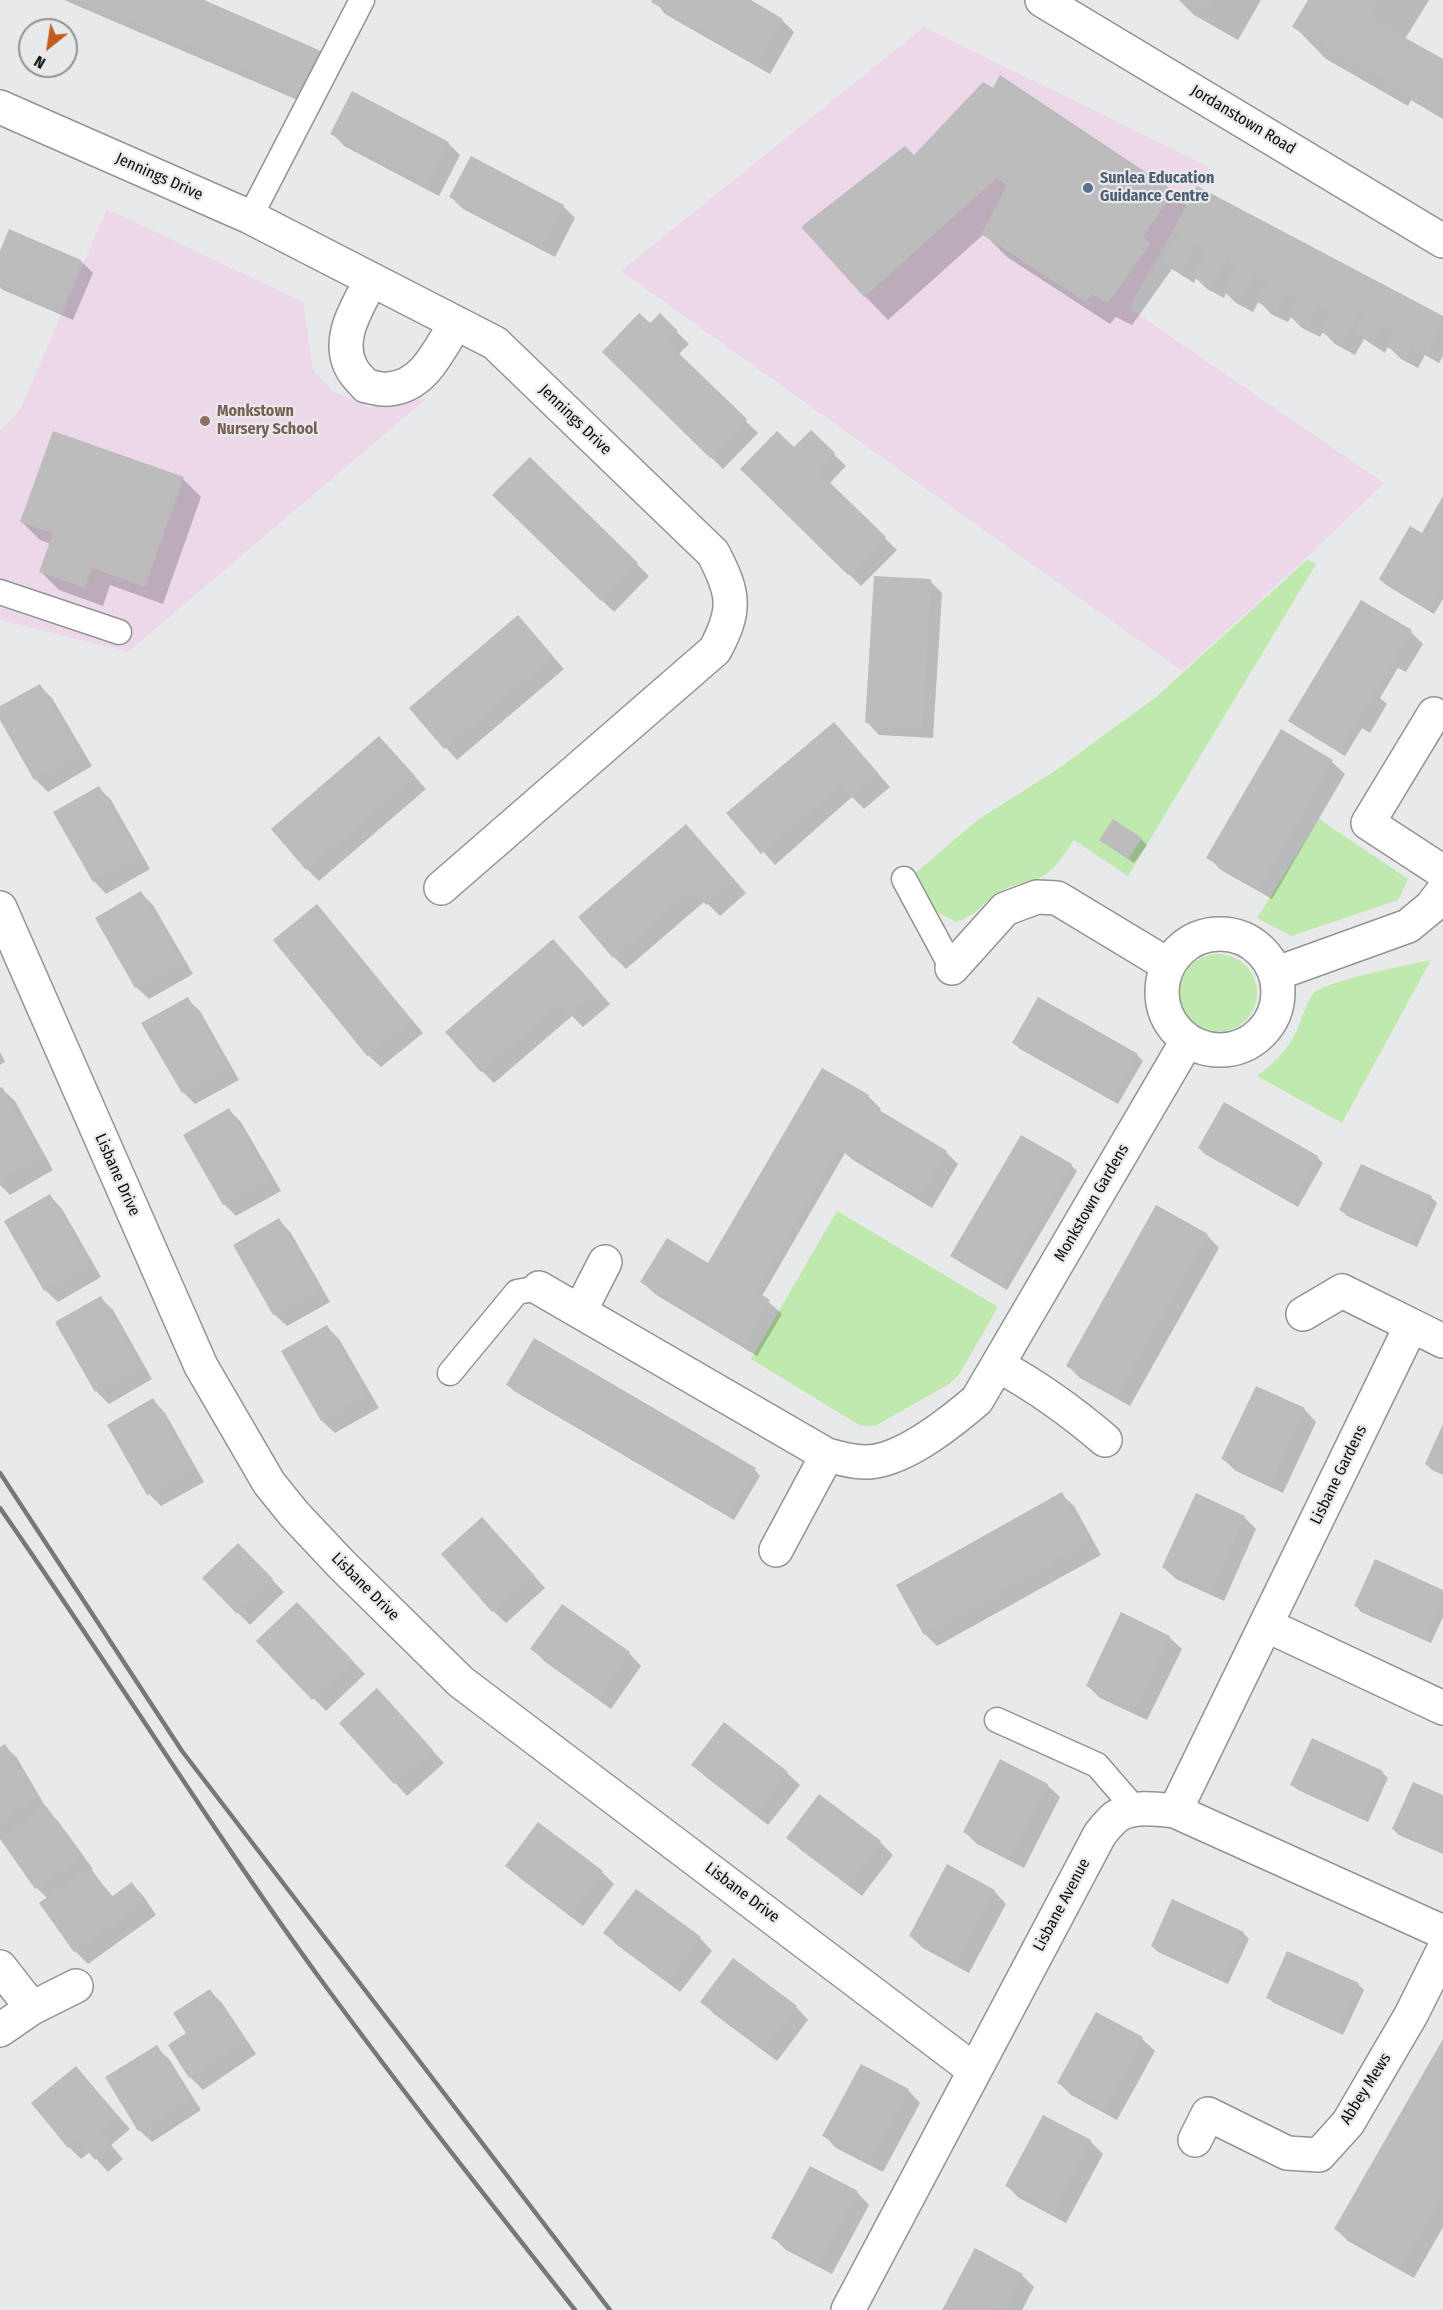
<!DOCTYPE html>
<style>
body{margin:0}
#map{position:relative;width:1443px;height:2310px;overflow:hidden;background:#e8e9ea;font-family:"Fira Sans Condensed",sans-serif}
canvas{display:block}
.north{position:absolute;left:18px;top:18px;width:60px;height:60px;box-sizing:border-box;background:#e8e9ea;border:2px solid #909192;border-radius:50%;rotate:210deg;font-size:16px;font-weight:700;line-height:24px;text-align:center;color:#0d0d0e}
.north::after{content:'';display:block;margin:auto;width:21px;height:27px;background:#c05e21;clip-path:polygon(50% 0,100% 100%,50% 72%,0 100%)}
</style>
<div id="map">
<canvas width="1443" height="2310"></canvas>
<div class="north">N</div>
</div>
<script>
const ctx = document.querySelector('canvas').getContext('2d');
ctx.lineJoin = 'round';
function paint(path, color) { ctx.fillStyle = color; ctx.fill(path, 'evenodd'); }
function strokePath(path, color, width, dash) { ctx.strokeStyle = color; ctx.lineWidth = width; ctx.lineCap = dash ? 'butt' : 'round'; ctx.setLineDash(dash || []); ctx.stroke(path); }
function drawText(font, color, halo, rows, align = 'center') {
  ctx.font = font + ' "Fira Sans Condensed",sans-serif'; ctx.lineWidth = 4.5; ctx.setLineDash([]); ctx.textBaseline = 'middle'; ctx.strokeStyle = halo; ctx.fillStyle = color; for (const [text, x, y, turn = 0] of rows) {
    ctx.save(); ctx.translate(x, y); ctx.rotate((+turn || 0) * Math.PI / 180); ctx.textAlign = isNaN(turn) ? turn : align; if (halo) ctx.strokeText(text, 0, 0); ctx.fillText(text, 0, 0); ctx.restore();
  }
}
paint(new Path2D(`
 M924,27l285,140 -80,141 255,175 -77,74 -125,114 -561,-400z
 M107,209l196,93 10,68 20,21 35,16 59,-9 -299,254 -128,-32v-189l20,-21z`), '#ecd8e8');
paint(new Path2D(`
 M1307,560l9,4 -188,312 -54,-36c-9,12 -20,32 -35,38 -13,6 -28,6 -40,14 -19,12 -19,22 -43,30l-23,-12 -20,-35 66,-56 79,-50 98,-72z
 M1319,819l89,60 -10,21 -107,36 -34,-18z
 M1179 993a39 39 0 1 1 78 0a39 39 0 1 1-78 0Z
 M1431,960l-89,163 -85,-47c20,-15 34,-30 43,-53 4,-10 6,-20 13,-29 13,-14 96,-29 118,-34z
 M837,1211l161,96 -38,66 -11,11 -74,42h-14l-110,-67z`), '#bfe9ad');
paint(new Path2D(`
 M64,0h135l140,67 -18,43z
 M654,0h93l35,20 12,12 -24,42 -105,-60z
 M1179,0h82l-23,40 -44,-25z
 M1310,0h119l-24,39 38,22v58l-32,-19 -3,6 -82,-47 -32,-33z
 M1001,77l173,115 14,14 255,112v38l-4,7 -14,-8 -7,13 -17,-9 -13,-13 -3,7 -21,-14 -9,16 -20,-11 -12,-12 -3,5 -18,-9 -11,-11 -3,5 -17,-8 -12,-13 -6,11 -17,-9 -10,-10 -2,5 -17,-9 -11,-11 -2,5 -22,-14 -40,56 -16,-8 -6,7 -103,-67 -23,-23 -96,86 -23,-24 49,-139 80,-67z
 M332,133l116,10 12,12 -21,41 -95,-50z
 M451,197l112,9 12,12 -20,39 -92,-48z
 M0,255l81,6 12,12 -20,47 -70,-30 -3,-3z
 M660,315l29,29 -11,11 80,78 -35,36 -119,-117 46,-26z
 M811,432l35,34 -17,18 68,66 -36,36 -119,-117 52,-20z
 M530,459l119,117 -35,36 -120,-117z
 M183,479l18,18 -38,107 -53,-19 -7,21 -44,-16 -18,-18 10,-28 -11,-4 -18,-18z
 M1443,500v99l-9,15 -48,-29 -6,-6 43,-44z
 M930,581l12,12 -9,145 -54,-3 -12,-13z
 M518,617l46,52 -107,91 -46,-52z
 M1411,632l12,12 -17,28 -8,-4 -18,30 7,6 -17,29 -8,-5 -17,28 -49,-30 -6,-5z
 M40,686l12,12 40,68 -44,26 -13,-13 -35,-62v-9z
 M834,724l56,63 -26,22 -12,-12 -77,68 -46,-52z
 M1282,731l50,31 13,12 -73,125 -51,-29 -13,-13z
 M391,750l35,39 -107,92 -12,-12z
 M99,788l12,12 39,69 -44,25 -12,-13z
 M698,838l48,55 -26,23 -15,-15 -79,68 -12,-12z
 M1141,839l6,6 -13,18 -34,-23z
 M141,893l12,12 40,69 -44,25 -13,-12z
 M317,906l106,127 -42,34 -13,-12z
 M565,953l45,51 -27,23 -11,-11 -78,67 -12,-12z
 M187,999l13,12 39,69 -44,24 -12,-12z
 M1014,1043l123,12 6,6 -25,43 -98,-55z
 M0,1052l5,10 -5,3z
 M822,1070l46,26 13,13 -2,3 67,40 12,12 -26,44 -79,-48 -8,-7 -83,143 20,18 -25,42 -102,-62 -13,-12 67,-17z
 M2,1089l13,12 38,69 -43,25 -10,-10v-95z
 M229,1110l12,12 40,69 -45,25 -12,-12z
 M1199,1148l118,9 6,6 -25,44 -93,-53z
 M1071,1165l6,6 -70,119 -49,-29 -6,-5z
 M50,1196l12,13 39,68 -43,25 -13,-12z
 M1431,1197l6,6 -20,44 -70,-31 -6,-6z
 M279,1220l12,13 39,69 -43,24 -13,-12z
 M1207,1235l12,13 -89,158 -50,-28 -12,-12z
 M101,1298l12,12 39,69 -43,25 -12,-12 -40,-69z
 M327,1327l12,12 40,69 -44,25 -13,-12 -38,-69z
 M508,1385l247,85 5,6 -26,44 -220,-129z
 M153,1400l12,13 39,69 -43,24 -12,-12z
 M1304,1409l12,13 -33,71 -47,-22 -13,-12z
 M1443,1427v48l-11,-5 -6,-6z
 M1061,1494l13,12 27,49 -164,91 -12,-12z
 M1244,1517l12,12 -32,72 -48,-22 -13,-12z
 M494,1531l51,57 -39,35 -13,-12z
 M238,1545l46,47 -34,33 -46,-47z
 M1443,1591v26l-12,26 -70,-31 -5,-6z
 M563,1606l66,47 12,13 -30,43 -67,-48 -12,-13z
 M310,1617l55,57 -39,37 -68,-70z
 M1169,1637l13,12 -35,71 -47,-22 -12,-12z
 M389,1703l55,60 -37,33 -66,-73z
 M724,1724l63,49 13,12 -32,40 -62,-48 -13,-12z
 M5,1746l12,12 31,53 10,10 35,48 -2,1 22,27 19,-13 12,13 12,18 -68,49 -13,-13 -34,-48 7,-4 -11,-11 -36,-49 -1,1v-91z
 M1382,1772l6,6 -20,44 -70,-32 -6,-5z
 M1047,1785l13,12 -36,71 -47,-24 -12,-12z
 M819,1796l61,46 13,13 -31,41 -61,-46 -13,-12z
 M1443,1797v57l-44,-19 -6,-6z
 M507,1866l95,6 12,12 -31,42 -63,-48z
 M994,1891l12,13 -37,69 -46,-25 -13,-12z
 M605,1933l95,5 12,13 -32,41 -63,-47z
 M1243,1933l6,6 -21,45 -70,-32 -6,-6z
 M733,1960l63,47 12,13 -31,41 -63,-47 -12,-13z
 M1358,1984l6,6 -21,45 -69,-32 -6,-6z
 M210,1991l12,12 34,51 -53,36 -13,-13 -20,-31 18,-12z
 M1096,2014l46,25 13,12 -38,69 -46,-25 -12,-12z
 M1443,2042v185l-29,51 -66,-37 -12,-12z
 M156,2047l13,12 32,51 -49,32 -13,-12z
 M76,2068l54,61 -19,16 12,14 -15,13 -18,-20 -9,7 -12,-12z
 M908,2090l12,13 -37,69 -47,-24 -12,-13z
 M1044,2117l47,25 12,12 -37,69 -47,-25 -12,-12z
 M857,2192l12,13 -37,69 -46,-24 -13,-13z
 M976,2250l46,25 12,12 -12,23h-79z`), '#0003');
paint(new Path2D(`
 M79,0h125l124,54 -19,44z
 M652,0h99l32,19 -26,44 -106,-61z
 M1190,0h21l-5,9z
 M1308,0h70l-10,17 75,42v56l-151,-88z
 M1000,75l174,116 -31,46 8,6 -43,60 -16,-9 -6,8 -105,-68 26,-49 -10,-7 -133,119 -63,-70 104,-81 9,9 69,-73 10,6z
 M352,91l97,51 -22,43 -97,-51z
 M471,156l93,49 -22,41 -93,-49z
 M1197,186l246,130v5l-16,31 -15,-8 -7,13 -18,-10 7,-14 -13,-8 -9,16 -18,-9 10,-18 -4,-2 -17,31 -22,-11 10,-18 -14,-7 -9,19 -20,-10 10,-19 -6,-4 -6,-2 -10,20 -19,-9 11,-22 -13,-6 -15,27 -18,-10 15,-26 -10,-7 -16,29 -18,-10 14,-27 -11,-6 -15,28 -18,-10 16,-27 -6,-4z
 M9,229l72,31 -20,48 -61,-25v-32z
 M639,313l11,10 10,-10 18,18 -11,11 80,77 -37,39 -108,-106z
 M811,430l24,23 -17,18 68,66 -38,38 -108,-106 37,-38 17,16z
 M53,431l131,46 -39,110 -53,-19 -7,20 -46,-16 14,-39 -33,-11z
 M530,457l108,106 -37,38 -109,-106z
 M1443,496v87l-15,27 -49,-31 31,-53 12,7z
 M874,576l57,3 -9,147 -57,-3z
 M1361,600l51,30 -73,121 -51,-30z
 M518,615l35,41 -109,93 -35,-41z
 M40,684l40,70 -46,26 -34,-60v-14z
 M834,722l45,52 -28,24 -11,-13 -79,69 -35,-41z
 M1281,729l52,31 -74,128 -53,-30z
 M379,736l36,40 -109,94 -35,-41z
 M99,786l40,70 -46,26 -40,-70z
 M1113,819l29,19 -14,21 -29,-19z
 M686,824l48,56 -28,25 -13,-16 -80,69 -35,-41z
 M141,891l40,71 -46,26 -40,-70z
 M317,904l95,116 -45,36 -94,-116z
 M553,939l46,52 -29,25 -11,-12 -78,68 -36,-40z
 M188,997l40,70 -46,26 -41,-70z
 M1038,997l100,57 -26,45 -100,-56z
 M822,1068l47,27 -3,7 81,49 -27,46 -82,-49 -82,143 14,9 -26,45 -104,-63 27,-44 41,25z
 M2,1087l40,70 -42,24v-93z
 M1224,1102l94,54 -27,47 -93,-55z
 M229,1108l40,71 -46,26 -40,-70z
 M1021,1135l51,29 -71,121 -51,-29z
 M1361,1164l71,32 -21,46 -72,-32z
 M50,1194l40,71 -46,26 -40,-70z
 M1156,1205l52,29 -91,161 -51,-29z
 M279,1218l40,71 -46,26 -40,-70z
 M101,1296l40,71 -46,25 -40,-70z
 M327,1325l41,70 -47,26 -40,-70z
 M534,1338l222,130 -28,47 -222,-130z
 M1256,1386l49,22 -34,74 -50,-23z
 M153,1398l40,71 -46,26 -40,-70z
 M1443,1424v49l-18,-9z
 M1062,1492l27,50 -165,93 -28,-50z
 M1196,1493l49,23 -34,74 -49,-23z
 M482,1517l52,58 -42,37 -51,-58z
 M238,1543l35,36 -36,35 -35,-36z
 M1375,1559l68,31v9l-18,39 -71,-32z
 M297,1602l56,59 -41,39 -56,-59z
 M562,1604l68,48 -32,46 -68,-49z
 M1121,1612l49,24 -35,73 -49,-23z
 M377,1688l56,62 -39,34 -55,-61z
 M724,1722l64,50 -33,42 -64,-49z
 M1312,1738l71,33 -21,47 -72,-33z
 M5,1744l33,53 -38,24v-74z
 M1000,1759l48,25 -37,72 -48,-24z
 M1413,1782l30,13v57l-51,-23z
 M819,1794l62,47 -32,44 -63,-47z
 M46,1806l36,50 -47,33 -35,-50z
 M538,1822l65,49 -33,44 -65,-49z
 M947,1864l48,26 -39,72 -47,-26z
 M90,1867l21,30 21,-15 13,20 -71,50 -35,-49z
 M636,1889l65,48 -34,44 -64,-48z
 M1172,1899l72,33 -22,47 -71,-33z
 M1287,1951l72,32 -22,47 -71,-32z
 M733,1958l64,48 -33,44 -64,-48z
 M210,1989l35,52 -56,37 -21,-33 18,-12 -13,-20z
 M1096,2012l47,25 -38,72 -48,-26z
 M1443,2039v155l-42,73 -67,-38z
 M157,2045l33,52 -52,34 -33,-54z
 M861,2064l48,25 -39,72 -48,-25z
 M76,2066l42,50 -18,16 12,14 -17,14 -17,-20 -10,8 -37,-45z
 M1043,2115l48,25 -38,72 -48,-26z
 M810,2166l48,25 -39,72 -48,-25z
 M975,2248l48,26 -19,35 -62,1z`), '#bcbcbd');
const lane = new Path2D(`
 M250,217l112,-217
 M0,592l119,40
 M904,879l48,89
 M450,1373l67,-81 22,-4
 M997,1720l100,45 39,45`);
const street = new Path2D(`
 M0,107l250,110 245,126 218,210c21,40 24,56 2,97l-274,238
 M371,280c-13,27 -35,57 -20,87 3,7 10,13 15,19 7,1 16,4 23,3 36,-3 50,-40 67,-66
 M1434,714l-66,109 75,49
 M0,908l201,458 68,117 25,31 47,50 120,118 513,388
 M1162 992a58 58 0 1 1 116 0a58 58 0 1 1-116 0Z
 M952,968l53,-59 32,-12 20,1 111,67
 M1275,974l133,-48 23,-19 12,-16
 M539,1288l288,167c11,3 25,7 37,7 37,1 86,-39 113,-62l210,-359
 M580,1311l25,-49
 M1303,1314l39,-23 101,50
 M999,1366c39,21 72,45 106,74
 M776,1550l51,-95
 M1266,1625l177,83
 M1175,1811l236,-485
 M0,1967l32,41
 M0,2030l32,-22 44,-22
 M1195,2140l13,-26 79,39 32,2 29,-32 63,-108 32,-64
 M848,2310l252,-476c5,-6 11,-14 17,-18 15,-11 41,-7 58,-5l268,121`);
const secondary = new Path2D(`
 M1042,0l401,241`);
strokePath(lane, '#939394', 27);
strokePath(street, '#939394', 36);
strokePath(secondary, '#939394', 36);
strokePath(lane, '#fff', 24);
strokePath(street, '#fff', 33);
strokePath(secondary, '#fff', 33);
strokePath(new Path2D(`
 M0,1473l182,278 428,559
 M0,1508c109,156 209,318 321,472 82,112 168,221 254,330`), '#787879', 4.5);
for (const [x, y, r, color] of [
 [1088,188,6,"#5c6f8a"],
 [205,421,6,"#8d6e63"]
]) { const dot = new Path2D(); dot.arc(x, y, r, 0, 2 * Math.PI); ctx.fillStyle = color; ctx.fill(dot); strokePath(dot, '#e8e9ea', 2); }
drawText('16px', '#0d0d0e', '#e8e9ea', [
 ["Jordanstown Road",1243,120,31],
 ["Jennings Drive",159,177,24],
 ["Jennings Drive",575,420,44],
 ["Lisbane Drive",117,1175,66],
 ["Monkstown Gardens",1092,1203,-60],
 ["Lisbane Gardens",1339,1475,-64],
 ["Lisbane Drive",365,1587,45],
 ["Lisbane Drive",742,1893,37],
 ["Lisbane Avenue",1062,1905,-62],
 ["Abbey Mews",1366,2089,-58]
]);
drawText('bold 16px', '#4e5e75', '#e8e9ea', [
 ["Sunlea Education",1100,179],
 ["Guidance Centre",1100,197]
], 'left');
drawText('bold 16px', '#785e54', '#e8e9ea', [
 ["Monkstown",217,412],
 ["Nursery School",217,430]
], 'left');
</script>
